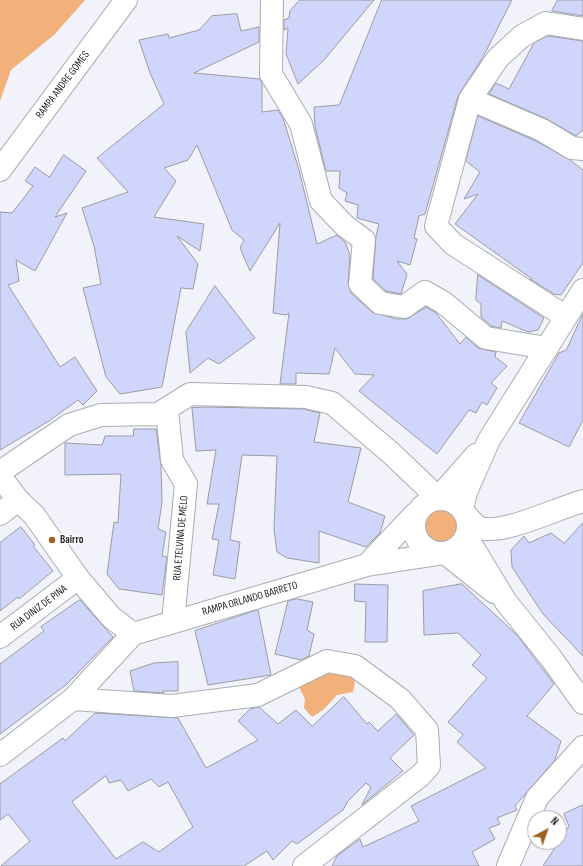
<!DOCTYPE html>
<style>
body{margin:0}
#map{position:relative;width:583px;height:866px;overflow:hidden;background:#f1f2fa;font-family:"Sofia Sans Condensed",sans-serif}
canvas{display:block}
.north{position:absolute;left:527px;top:810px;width:40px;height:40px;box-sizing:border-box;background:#fff;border:1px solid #a7a8a9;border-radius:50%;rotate:41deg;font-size:11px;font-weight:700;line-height:16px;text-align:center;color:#242527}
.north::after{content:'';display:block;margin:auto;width:14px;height:18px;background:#9e6025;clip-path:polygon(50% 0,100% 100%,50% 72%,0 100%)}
</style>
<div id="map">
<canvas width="583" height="866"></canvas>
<div class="north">N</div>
</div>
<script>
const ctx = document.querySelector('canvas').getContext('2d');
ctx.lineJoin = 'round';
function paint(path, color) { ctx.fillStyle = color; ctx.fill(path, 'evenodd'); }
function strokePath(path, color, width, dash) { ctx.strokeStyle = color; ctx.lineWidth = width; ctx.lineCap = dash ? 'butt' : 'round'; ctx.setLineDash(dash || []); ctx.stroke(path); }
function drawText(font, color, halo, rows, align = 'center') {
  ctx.font = font + ' "Sofia Sans Condensed",sans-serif'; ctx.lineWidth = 3; ctx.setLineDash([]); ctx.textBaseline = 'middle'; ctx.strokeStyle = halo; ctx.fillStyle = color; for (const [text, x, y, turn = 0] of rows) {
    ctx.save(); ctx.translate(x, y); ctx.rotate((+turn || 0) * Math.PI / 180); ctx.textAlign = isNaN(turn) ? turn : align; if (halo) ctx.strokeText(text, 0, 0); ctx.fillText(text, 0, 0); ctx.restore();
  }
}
paint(new Path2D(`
 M0,0h85l-31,35 -43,35 -11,31z
 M424 526a17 17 0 1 1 34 0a17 17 0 1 1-34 0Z
 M324,667l26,5 5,10 -2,10 -16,3 -14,15 -11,7 -8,-9 1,-9 -6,-12 8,-9z`), '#f2b17a');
const building = new Path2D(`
 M300,0h74l-50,60 -26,24 -12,-30 2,-26 -4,2v-10l5,-2 1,-7z
 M382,0h130l-29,57 -25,39 -33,118 -6,2 -5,22 3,1 -7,26 -13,-4 10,13 -6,20 -15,-3 -13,-12 3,-43 3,-12 -22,-6 1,-13 -13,-4 2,-8 -8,-5 1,-17h-14l-11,-44 -1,-20 25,-2z
 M558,0h25v16l-31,-5z
 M237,14l4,17 18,-4v15l-65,31 66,6 2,5v28l16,-2 5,8 16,52 18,74 20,-9 8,7 5,13 -2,28 3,10 21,19 24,7h11l19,-12 10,6 24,31 6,-7 12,11 18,4 -1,5 12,9 -16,17 6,5 -10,17 -5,-3 -6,11 -7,-3 -32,44 -78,-63 15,-16 -19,-1 -20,-26 -6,26 -33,-1v11h-16l9,-71 -3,2 -13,-2 7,-90 -30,48 -10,-23 4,-8 -12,-10 -35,-85 -9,15 -24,8 12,13 -22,36 50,7 -4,27 -23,-15 21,28 -5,25 -12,-1 -19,99 -42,7 -14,-17 -23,-89 18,-4 -7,-38 -12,-38 46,-16 -31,-34 67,-54 -14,-31 -11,-33 29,-6 1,4 30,-8 13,-14z
 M548,36l35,5v89l-7,6 -29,-17 -58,-25 7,-11 13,6 25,-46z
 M478,116l58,25 34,19 13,10v93l-22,32 -7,-1 -24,-15h2l-77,-55 23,-30 -14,5 16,-27 -14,-11z
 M64,155l22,16 -31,46 12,-4 -32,58 -19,-11 3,21 -11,4 52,82 15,-10 22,34 -14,14 -5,-5 -29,21 -49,29v-238l12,1 21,-27 -8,-5 10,-14 14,10z
 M478,275l66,43 -6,12 -10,2 -26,-11 -1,7 -10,-2 -10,-9v-13l-5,-4z
 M215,286l40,52 -36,26 -11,-6 -18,15 -4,-41z
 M583,314v106l-14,27 -50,-24 40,-70 7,-3z
 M208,407l96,2 16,4 -6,29 47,6 -13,54 37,14 -5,17 -14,14 -47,-16v32l-32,-5 -10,-6 -3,-23 3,-73 -35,-1 -12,85 10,2 -5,37 -22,-4 6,-35 -7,-1 7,-35h-12l9,-54 -20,1 -4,-43z
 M134,429h22l5,37 1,36 -4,27 8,3 -4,24 5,1 -5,38 -43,-6 -12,-15 7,-52 4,1 3,-49 -56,1v-32l37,2 3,-9h28z
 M583,523v133l-40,-42 -31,-47 -1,-17 13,-14 5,7 22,-10 13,10z
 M21,527l14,18 -2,1 20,25 -34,28 -1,-2 -18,14v-68z
 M355,584l33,1 -1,57h-22l1,-40 -11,-1z
 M462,584l55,51 37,49 -27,32 34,25 -6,19 -40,46 2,4 -20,8 3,6 -11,4 6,11 -23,13 7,14h-147l5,-10 23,-17 3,8 56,-26 -8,-15 75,-38 -29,-26 6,-7 -15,-13 39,-44 -15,-13 9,-10 -23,-22 -34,2 -1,-44z
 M297,599l16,3 -6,28 7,4 -5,22 -8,4 -26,-6 13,-53z
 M80,600l33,37 -46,47 -67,50v-70l44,-33 -3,-4z
 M258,610l13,65 -63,10 -13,-54z
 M178,662v29h-15l1,2 -30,-2 -4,-20 24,-8z
 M344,697l23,27 2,-2 9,9 18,-17 18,21 -24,23 13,13 -41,34 9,-18 -5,-4 -18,18 -5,9 -46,34 -5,-3 -19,19 -6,-9 -23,15h-243l29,-25 -22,-27 -8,6v-36l63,-46 2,3 30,-28 83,5 28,50 52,-28 -20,-19 12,-12 9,-2 19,17 18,-14 16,16zM106,776l3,7 12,-3 7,11 23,-12 8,8 9,-5 25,45 -34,25 -16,-10 -27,17 -44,-57z
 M583,805v61h-40l26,-40 -5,-12z`);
paint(building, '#d0d6fb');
strokePath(building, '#9a9ba2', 1);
const minor = new Path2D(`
 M272,0l-1,74 30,50 20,77 24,25 19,14 -4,44 20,19 24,4 21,-15 19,11 42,35 61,10
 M470,99l28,-41 24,-22 24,-13 37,6
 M566,317l-113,-73 -17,-18 34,-127 72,31 30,18 11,1
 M167,410l5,50 14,24 -13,138
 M0,472l69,-47 32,-10 57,-1 32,-20 116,3 26,6 60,51 46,44
 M0,514l18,-14
 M466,515c4,4 9,11 14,13 24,7 77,-20 103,-27
 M0,637l78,-59
 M73,699l99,7 86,-11 69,-34 28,5 45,33 27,31 2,36 -8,9 -117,91
 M0,755l73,-56 60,-65
 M508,866l29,-68 46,-51`);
const tertiary = new Path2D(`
 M0,170l126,-170
 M0,476l18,24 16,15 44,63 33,39 22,17 234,-69 78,-12
 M438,498l38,-43
 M414 526a27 27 0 1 1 54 0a27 27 0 1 1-54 0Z
 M462,509l4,-17 23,-52 94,-150
 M466,536l40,66 45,56 32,45
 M445,553l49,39
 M367,565l48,-51`);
strokePath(minor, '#abadb4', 24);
strokePath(tertiary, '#abadb4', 24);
strokePath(minor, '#fff', 22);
strokePath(tertiary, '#fff', 22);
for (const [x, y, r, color] of [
 [52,540,4,"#9e6025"]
]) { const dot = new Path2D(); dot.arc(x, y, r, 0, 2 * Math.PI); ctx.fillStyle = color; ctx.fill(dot); strokePath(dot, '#fff', 1.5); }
drawText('11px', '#242527', '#fff', [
 ["RAMPA ANDRE GOMES",63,85,-53],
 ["RUA ETELVINA DE MELO",181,538,-85],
 ["RAMPA ORLANDO BARRETO",250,599,-16],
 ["RUA DINIZ DE PINA",39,608,-37]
]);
drawText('bold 11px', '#242527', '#fff', [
 ["Bairro",60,540]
], 'left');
</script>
